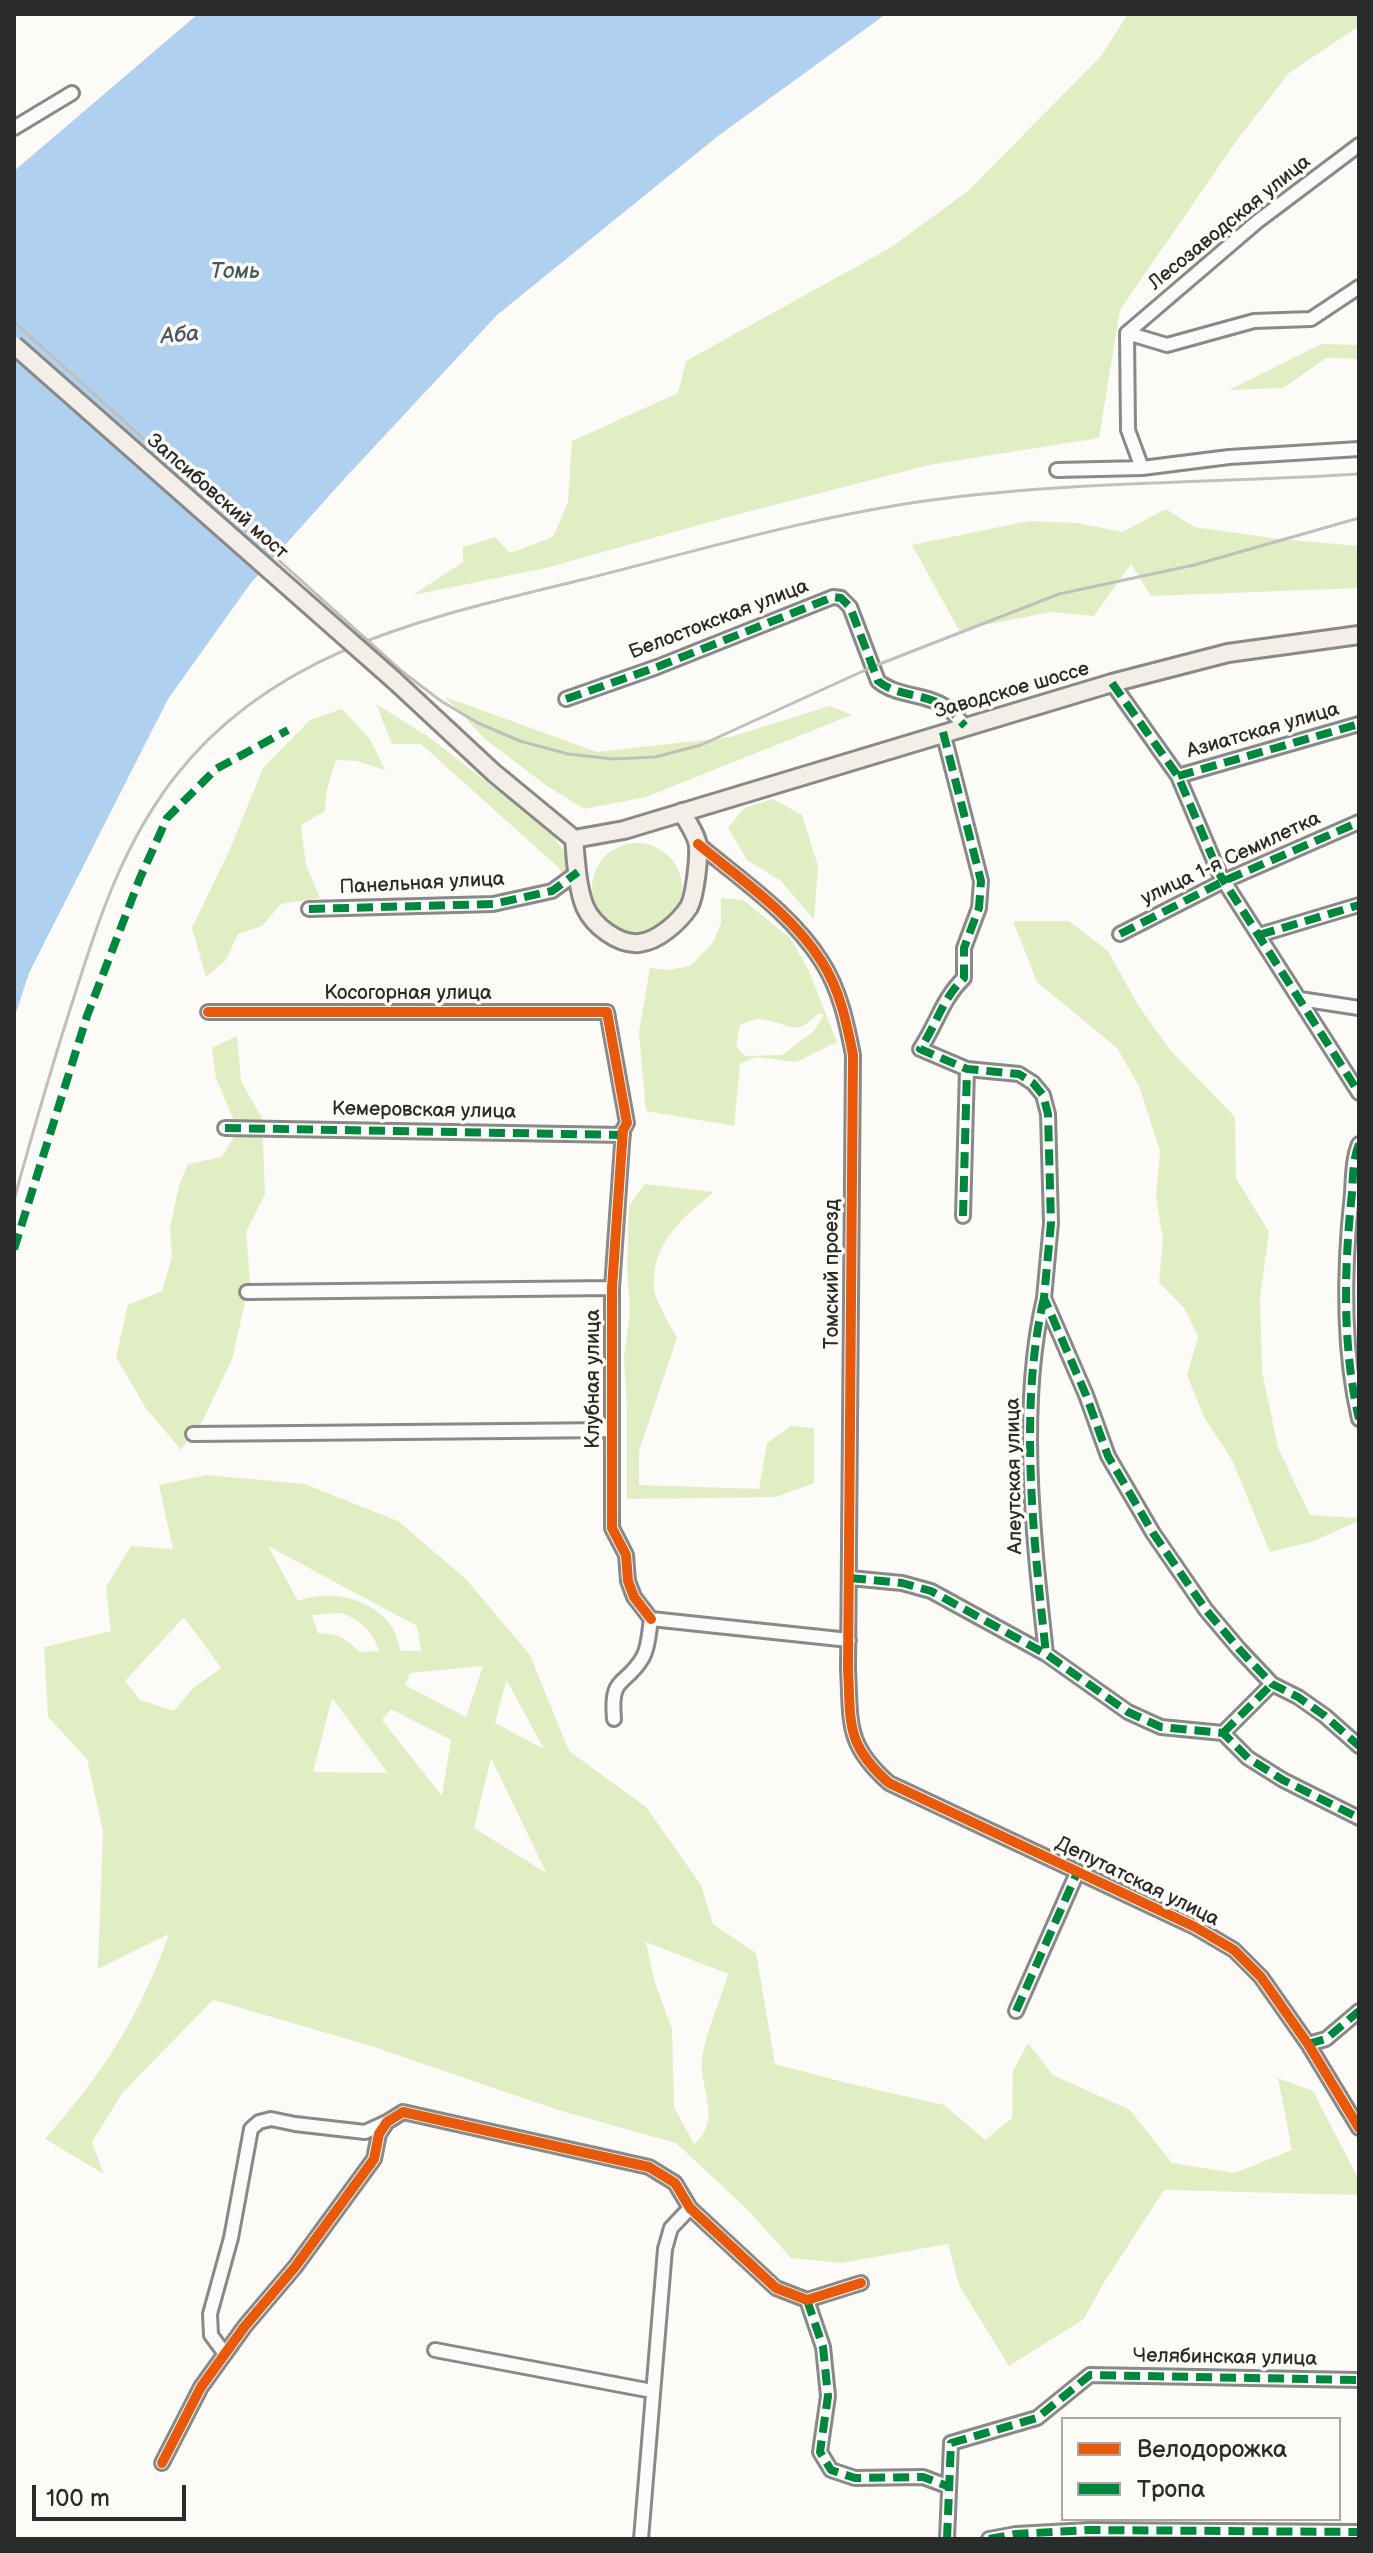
<!DOCTYPE html>
<meta charset="utf-8">
<style>
body{margin:0}
#map{position:relative;width:1373px;height:2553px;overflow:hidden;background:#fcfbf8;font-family:"Balsamiq Sans",sans-serif}
canvas{display:block}
.frame{position:absolute;inset:0;border:16px solid #2b2b2b;pointer-events:none}
.legend{position:absolute;left:1061px;top:2417px;width:280px;height:104px;box-sizing:border-box;background:#fdfcf7;border:2px solid #a9a8a5;margin:0;padding:10px 14px;list-style:none;font-size:24px;color:#2b2b2b}
.legend li{display:flex;align-items:center;gap:16px;height:40px}
.legend b{width:40px;border:2px solid #a9a8a5}
.scale{position:absolute;left:32px;top:2485px;width:154px;height:36px;box-sizing:border-box;border:4px solid #2b2b2b;border-top:0;padding-left:10px;font-size:24px;line-height:28px;white-space:nowrap;color:#2b2b2b;-webkit-text-stroke:6px #fdfcf7;paint-order:stroke}
</style>
<div id="map">
<canvas width="1373" height="2553"></canvas>
<div class="frame"></div>
<ul class="legend">
<li><b style="height:10px;background:#e8590c"></b>Велодорожка</li>
<li><b style="height:10px;background:#00873e"></b>Тропа</li>
</ul>
<div class="scale">100 m</div>
</div>
<script>
const ctx = document.querySelector('canvas').getContext('2d');
ctx.lineJoin = 'round';
function paint(path, color) { ctx.fillStyle = color; ctx.fill(path, 'evenodd'); }
function strokePath(path, color, width, dash) { ctx.strokeStyle = color; ctx.lineWidth = width; ctx.lineCap = dash ? 'butt' : 'round'; ctx.setLineDash(dash || []); ctx.stroke(path); }
function drawText(font, color, halo, rows, align = 'center') {
  ctx.font = font + ' "Balsamiq Sans",sans-serif'; ctx.lineWidth = 7; ctx.setLineDash([]); ctx.textBaseline = 'middle'; ctx.strokeStyle = halo; ctx.fillStyle = color; for (const [text, x, y, turn = 0] of rows) {
    ctx.save(); ctx.translate(x, y); ctx.rotate((+turn || 0) * Math.PI / 180); ctx.textAlign = isNaN(turn) ? turn : align; if (halo) ctx.strokeText(text, 0, 0); ctx.fillText(text, 0, 0); ctx.restore();
  }
}
paint(new Path2D(`
 M1128,14h231v12l-70,47 -52,67 -117,170 -21,128 -170,27 -205,53 -178,50 -133,27 50,-33v-15l32,-10 15,16 43,-16 15,-35 4,-61 106,-48 8,-32 204,-113 78,-57 133,-135z
 M1321,344l38,1v14l-33,-1 -43,30 -54,2z
 M1166,509l28,18 85,12 80,7v42l-208,8 -20,-32 -37,52 -43,-4 -92,18 -47,-85 117,-24 48,2 45,9z
 M445,697l152,55 133,-15 100,-31 22,9 -206,82 -62,12 -37,-23 -61,-46z
 M376,704l53,33 124,97 26,44 5,37 -25,-47 -138,-124h-29z
 M342,709l28,30 15,31 -28,-9 -21,-1 -9,29 -2,22 -24,14 5,40 14,33 -39,6 -19,22 -24,8 -12,26 -20,17 -14,-49 38,-79 33,-81 47,-48z
 M773,799l29,16 16,51 -4,54 -33,-39 -34,-21 -19,-32 16,-20z
 M592 888a45 45 0 1 1 90 0a45 45 0 1 1-90 0Z
 M721,898l22,2 47,38 18,31 29,73 -41,20 -40,-5 -16,7 -6,62 -88,-15 -7,-79 11,-64 19,2 21,-4 22,-22 9,-20zM818,1013l6,2 -10,16 -32,24 -37,1 -9,-10 4,-21c6,-2 13,-6 19,-6 27,2 37,21 59,-6z
 M1013,921h56l39,30 30,54 32,45 65,67 1,61 33,54 -9,65 2,74 16,77 32,67 49,3v3l-48,21 -41,10 -38,-92 -28,-43 -17,-42 11,-38 -13,-28 -26,-27 4,-43 -7,-41 4,-47 -21,-65 -22,-38 -80,-66z
 M237,1036l4,45 21,37 3,76 -19,38 4,49 -18,78 -29,61 -22,30 -36,-43 -29,-50 12,-52 34,-14 10,-34 -2,-29 9,-43 9,-21 34,-7 16,-27 -22,-52 -4,-30z
 M645,1184l69,8c-31,25 -63,51 -60,96 1,13 17,38 23,50l-38,113v34l120,4 8,-46 24,-17 23,2v55l-38,14 -149,2v-87l-3,-55 6,-45 -3,-44 2,-62z
 M206,1475l99,9 93,37 67,57 65,77 39,96 77,56 55,78 12,39 43,29 19,111 72,19 97,22 41,35 27,-22 1,-47 15,-28 25,32 77,35 42,53 63,10 57,-23 -14,-72 35,13 46,89v15l-195,-5 -61,94 -19,35 -75,47 -50,-81 -11,-41 -107,19 -50,-5 -43,-48 -72,-67 -118,-33 -190,-65 -155,-45 -90,92 -31,50 12,32 -59,-35c60,-69 93,-119 124,-205l-71,35 5,-138 -16,-72 -39,-42 -4,-70 67,-16 -5,-44 25,-41 42,3 -14,-64zM268,1546l149,80 4,25h-20c-3,-8 -5,-17 -9,-24 -20,-30 -63,-38 -94,-26zM342,1613c19,8 31,18 37,38l-20,1c-13,-15 -21,-18 -41,-19l-6,-18zM184,1617l37,51 -28,20 -19,23 -34,-11 -15,-19zM483,1666l-17,51 -61,-32 5,-12zM506,1681h1l37,68 -49,-26zM332,1698l55,74v1l-74,-1zM391,1709l60,31 -9,56 -60,-76zM491,1758l55,114v1l-72,-45zM646,1942l82,32c-7,24 -24,64 -26,86 -3,28 21,60 -8,84l-20,-37 -2,-78 -17,-46z`), '#e1eec4');
paint(new Path2D(`
 M198,14h688l-168,122 -221,179 -151,162 -96,107 -82,115 -139,274 -15,46v-848z`), '#afd0ee');
const minor = new Path2D(`
 M14,128l58,-35
 M1127,333l131,-112 101,-76
 M1127,333l40,12 87,-24 57,-2 48,-32
 M1127,333l1,97 14,38
 M1057,470l85,-2 87,-11 130,-8
 M1112,683l66,93 42,99 139,218
 M566,699l91,-32 176,-70 8,1 9,9 28,74c19,16 47,12 68,26 7,5 13,13 19,19
 M943,732l38,149 -2,27 -15,40v30c-22,21 -27,46 -44,71l47,20 52,5 14,9 10,12 5,19 3,109 -7,75 42,97 22,61 45,77 53,77 33,39 33,35 26,13 27,19 34,30
 M1178,776l181,-52
 M698,844c43,36 94,70 124,118 18,28 25,62 31,93l-5,614c3,54 -3,75 41,114l306,144 39,23 27,27 47,67 51,84
 M309,909l184,-5 59,-13 26,-19
 M1120,934l104,-53 135,-59
 M1259,935l100,-30
 M1300,999l59,9
 M208,1012h399l20,111 -4,7 -11,158v240l14,27 2,26 6,16 17,22
 M225,1128l398,7
 M1359,1144c-6,14 -6,33 -7,49 -8,74 -10,153 7,226
 M963,1216l4,-147
 M247,1292l365,-4
 M1044,1298c-26,111 -10,244 2,356l82,58 33,15 62,6 25,25 35,22 76,38
 M193,1434l419,-4
 M850,1578l52,5 29,8 115,63
 M651,1619l198,21
 M614,1719c-4,-45 11,-31 29,-62 6,-11 6,-26 8,-38
 M1223,1733l49,-49
 M1016,2011l61,-138
 M1308,2044l18,-5 33,-28
 M807,2300l16,47 5,49 -8,56 11,18 24,8 68,-1 24,9
 M435,2350l217,41
 M225,2354l-14,-19 -1,-21 21,-76 20,-109 8,-7 12,-3 24,5 70,8 22,-10
 M162,2463l39,-76 44,-61 50,-59 79,-108 5,-25 8,-12 16,-10 246,55 26,16 15,25 86,80 31,12 54,-17
 M641,2539l24,-290 6,-21 19,-20
 M947,2539l4,-96 86,-25 53,-43 269,5
 M989,2539l27,-5 73,-4 270,2`);
const major = new Path2D(`
 M394,680l100,93 80,66c2,21 3,48 11,68 8,18 33,38 54,36 19,-2 40,-21 50,-36 6,-11 10,-48 9,-61 -1,-11 -11,-24 -16,-34
 M574,839l50,-9 488,-147 116,-30 131,-18`);
strokePath(minor, '#898987', 18);
strokePath(major, '#898987', 22);
strokePath(minor, '#fbfbf9', 12);
strokePath(major, '#f3eee7', 16);
strokePath(new Path2D(`
 M14,322l390,351 37,28 37,22 42,18 48,13 45,5 42,-2 46,-12 171,-78 187,-73 135,-29 165,-47
 M14,1200c19,-69 39,-138 61,-206 24,-77 49,-151 99,-216 100,-130 257,-161 407,-198 116,-29 232,-64 351,-80 141,-19 285,-17 427,-26`), '#c0bfbc', 3);
const majorBridge = new Path2D(`
 M14,345l380,335`);
strokePath(majorBridge, '#898987', 22, []);
strokePath(majorBridge, '#f3eee7', 16);
strokePath(new Path2D(`
 M1112,683l66,93 42,99 139,218
 M566,699l91,-32 176,-70 8,1 9,9 28,74c19,16 47,12 68,26 7,5 13,13 19,19
 M943,732l38,149 -2,27 -15,40v30c-22,21 -27,46 -44,71l47,20 52,5 14,9 10,12 5,19 3,109 -7,75 42,97 22,61 45,77 53,77 33,39 33,35 26,13 27,19 34,30
 M1178,776l181,-52
 M309,909l184,-5 59,-13 26,-19
 M1120,934l104,-53 135,-59
 M1259,935l100,-30
 M225,1128l398,7
 M1359,1144c-6,14 -6,33 -7,49 -8,74 -10,153 7,226
 M963,1216l4,-147
 M14,1249l73,-233 53,-138 27,-60 49,-49 72,-39
 M1044,1298c-26,111 -10,244 2,356l82,58 33,15 62,6 25,25 35,22 76,38
 M850,1578l52,5 29,8 115,63
 M1223,1733l49,-49
 M1016,2011l61,-138
 M1308,2044l18,-5 33,-28
 M807,2300l16,47 5,49 -8,56 11,18 24,8 68,-1 24,9
 M947,2539l4,-96 86,-25 53,-43 269,5
 M989,2539l27,-5 73,-4 270,2`), '#00873e', 8, [16, 8]);
strokePath(new Path2D(`
 M698,844c43,36 94,70 124,118 18,28 25,62 31,93l-5,614c3,54 -3,75 41,114l306,144 39,23 27,27 47,67 51,84
 M208,1012h399l20,111 -4,7 -11,158v240l14,27 2,26 6,16 17,22
 M162,2463l39,-76 44,-61 50,-59 79,-108 5,-25 8,-12 16,-10 246,55 26,16 15,25 86,80 31,12 54,-17`), '#e8590c', 10);
drawText('20px', '#2b2b2b', '#fdfcf7', [
 ["Лесозаводская улица",1230,223,-39],
 ["Запсибовский мост",217,497,41],
 ["Белостокская улица",719,620,-21],
 ["Заводское шоссе",1012,691,-16],
 ["Азиатская улица",1263,731,-16],
 ["улица 1-я Семилетка",1231,859,-25],
 ["Панельная улица",422,884,-3],
 ["Косогорная улица",408,994],
 ["Кемеровская улица",424,1111,1],
 ["Томский проезд",833,1274,-90],
 ["Клубная улица",594,1379,-90],
 ["Алеутская улица",1015,1476,-91],
 ["Депутатская улица",1137,1882,26],
 ["Челябинская улица",1225,2358,1]
]);
drawText('italic 22px', '#495764', '#fdfcf7', [
 ["Томь",235,272],
 ["Аба",180,336,-5]
]);
</script>
